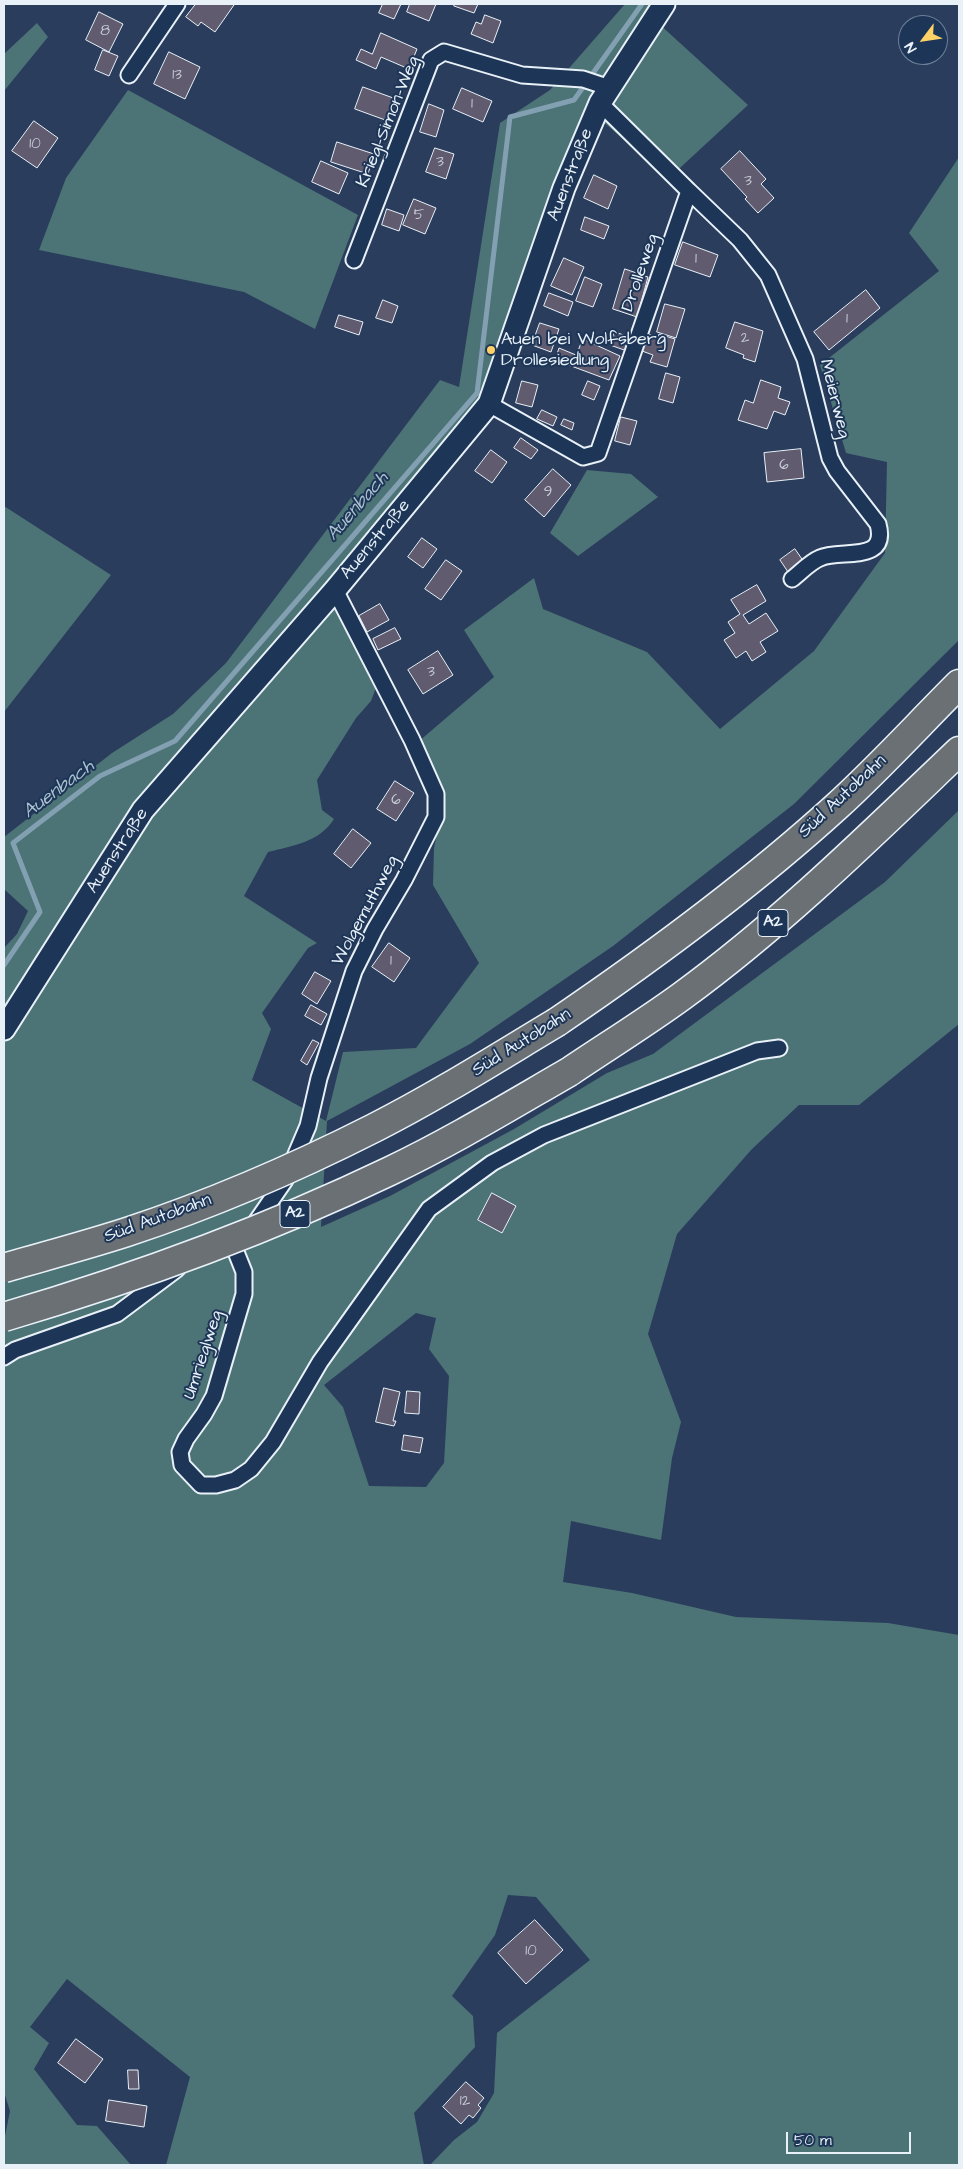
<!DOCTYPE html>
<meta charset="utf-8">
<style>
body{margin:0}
#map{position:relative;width:963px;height:2169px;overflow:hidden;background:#2a3d5c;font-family:"Architects Daughter",sans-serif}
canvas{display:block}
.frame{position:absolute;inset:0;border:5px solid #e8f1f8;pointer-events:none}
.north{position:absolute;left:898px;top:15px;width:50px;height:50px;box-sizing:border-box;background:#1d3557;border:1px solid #6e8097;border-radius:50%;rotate:239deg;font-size:14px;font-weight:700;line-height:20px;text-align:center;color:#e8f1f8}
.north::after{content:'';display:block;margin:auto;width:18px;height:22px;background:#ffd166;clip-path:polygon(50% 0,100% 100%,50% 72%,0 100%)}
.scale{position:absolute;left:786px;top:2132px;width:125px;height:22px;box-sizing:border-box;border:2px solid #e8f1f8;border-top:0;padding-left:6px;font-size:15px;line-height:18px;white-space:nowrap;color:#e8f1f8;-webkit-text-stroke:4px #1d3557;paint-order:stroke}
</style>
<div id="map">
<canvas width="963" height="2169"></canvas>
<div class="frame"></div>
<div class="north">N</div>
<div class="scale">50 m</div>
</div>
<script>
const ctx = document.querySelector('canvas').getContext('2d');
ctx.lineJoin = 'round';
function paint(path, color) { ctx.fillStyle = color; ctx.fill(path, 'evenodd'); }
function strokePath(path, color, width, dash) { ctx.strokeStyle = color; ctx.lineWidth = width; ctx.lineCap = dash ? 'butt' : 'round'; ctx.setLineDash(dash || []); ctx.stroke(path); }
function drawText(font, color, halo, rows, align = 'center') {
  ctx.font = font + ' "Architects Daughter",sans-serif'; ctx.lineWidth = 4; ctx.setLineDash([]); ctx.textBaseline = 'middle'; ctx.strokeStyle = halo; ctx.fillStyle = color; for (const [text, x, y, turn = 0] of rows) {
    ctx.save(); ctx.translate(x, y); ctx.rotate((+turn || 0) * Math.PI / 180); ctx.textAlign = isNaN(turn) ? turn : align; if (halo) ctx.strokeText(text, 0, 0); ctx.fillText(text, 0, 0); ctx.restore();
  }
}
paint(new Path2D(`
 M625,4h26l-5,8 102,93 -80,74 -69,-61 -12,-7 -35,79 -34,107 -37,100 -161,195 23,28 34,65 -6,16 -15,17 -39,62 5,30 12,9c-14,23 -42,27 -66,33l-24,44 73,47 -9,5 -46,65 9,16 -19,51 74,41 17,-69 73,-4 63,-85 -46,-78 1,-37 9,-43 -32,-57 83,-71 -30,-47 70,-52 9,31 104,43 73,77 94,-78 71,-98 2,-91 -41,-9 -26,-88 119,-94 -30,-38 50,-76v483l-165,164 -181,142 -143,98 -143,77 -6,106 69,-31 124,-67 93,-56 46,-19 232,-172 74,-72v214l-100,81h-60l-47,44 -75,85 -29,100 33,88 -9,36 -11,82 -90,-19 -8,61 69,11 104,24 152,6 71,12v530h-529l24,-25 23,-18 17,-29 3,-60 93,-73 -54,-63 -28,-2 -13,40 -43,61 21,20 2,31 -61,66 10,52h-258l24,-88 -123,-98 -37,48 19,16 -15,26 43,56 20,1 34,39h-127v-24l6,-30 -6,-19v-1144l13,-14 11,-23 -24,-22v-52l108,-84 61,-39 53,-51 214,-283 19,7 41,-264 50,-33zM416,1313l20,5 -7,31 20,27 -5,87 -18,24 -57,-1 -26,-79 -19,-22z
 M37,23l11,14 -44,54v-37z
 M128,90l230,125 -43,114 -71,-37 -205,-42 27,-72z
 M587,470l44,4 27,23 -80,59 -28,-23z
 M4,506l107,69 -107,137z`), '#4c7376');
strokePath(new Path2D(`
 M4,965l36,-53 -27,-69 87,-67 75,-35 302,-348 33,-276 64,-17 68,-96`), '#82a0b1', 5);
const building = new Path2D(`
 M196,4h36l2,1 -19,27 -14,-10 -3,4 -12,-9z
 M383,4h18l-7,15 -15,-6z
 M410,4h26l-7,17 -22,-9z
 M455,4h23l-4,9 -20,-7z
 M99,12l24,12 -14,28 -23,-12z
 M485,15l16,6 -8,22 -22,-9 5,-12 5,2z
 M381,33l36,16 -8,20 -28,-12 -5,12 -20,-9 5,-11 11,5z
 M103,50l15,6 -9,20 -14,-6z
 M169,52l31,15 -15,32 -31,-15z
 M363,87l33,12 -8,22 -33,-12z
 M462,88l30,13 -9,21 -30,-13z
 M429,104l15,6 -8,27 -16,-5z
 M34,121l24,17 -21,30 -25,-17z
 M337,142l37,12 -6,20 -37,-12z
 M435,148l19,6 -8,25 -20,-7z
 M740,151l26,28 -5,5 13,14 -16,15 -13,-14 2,-2 -26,-28z
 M321,161l27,12 -9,21 -27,-12z
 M594,175l23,11 -9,23 -24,-11z
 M414,199l22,9 -11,26 -22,-9z
 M387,209l17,6 -5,16 -17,-6z
 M585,217l24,9 -5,13 -23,-9z
 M683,242l35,13 -8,22 -35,-12z
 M564,258l20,9 -12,28 -21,-9z
 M625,269l23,8 -11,40 -24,-8z
 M585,277l17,7 -9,23 -17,-6z
 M866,290l14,18 -51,42 -15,-18z
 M549,293l24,9 -5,14 -24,-10z
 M383,300l15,6 -6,17 -16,-5z
 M665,304l20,5 -9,29 -19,-6z
 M339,315l24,7 -4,13 -24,-8z
 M735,322l28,9 -8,31 -12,-4 1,-3 -18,-7z
 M540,323l19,6 -8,23 -19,-7z
 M615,332l17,6 -5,13 -17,-6z
 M648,334l10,4 1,-4 16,5 -8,28 -17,-5 3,-7 -11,-4z
 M583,339l37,17 -11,24 -54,-20 4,-12 17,7z
 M666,373l14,4 -7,26 -14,-4z
 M761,380l20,7 -3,11 12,4 -5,13 -11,-4 -7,18 -29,-9 7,-20 8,3z
 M522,381l16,4 -6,22 -16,-4z
 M588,381l12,5 -6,14 -12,-5z
 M542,410l15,7 -4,9 -16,-7z
 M621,417l16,4 -7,24 -15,-4z
 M564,419l10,4 -2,7 -11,-5z
 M521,438l17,12 -7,9 -17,-11z
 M801,449l3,29 -37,4 -3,-29z
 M491,450l16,12 -15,21 -17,-12z
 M553,469l18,16 -27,32 -19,-17z
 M422,538l15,11 -14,19 -15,-11z
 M795,549l9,13 -16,10 -8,-12z
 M446,560l16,11 -21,29 -16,-11z
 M757,585l9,16 -23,14 6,9 17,-11 12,18 -18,11 6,10 -14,9 -6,-10 -10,7 -12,-18 11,-7 -7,-11 12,-8 -9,-14z
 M380,604l9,16 -22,12 -8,-16z
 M395,628l6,11 -23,11 -5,-11z
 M438,651l15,24 -30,19 -15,-24z
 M395,781l19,12 -18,28 -19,-12z
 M353,829l18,14 -20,25 -17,-14z
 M389,943l21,15 -16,24 -22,-15z
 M315,972l16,9 -14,23 -15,-10z
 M311,1005l16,9 -6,11 -16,-9z
 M313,1040l6,3 -12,22 -6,-4z
 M492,1193l24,13 -14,27 -24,-13z
 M384,1388l16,4 -7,29h3l-2,5 -18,-4z
 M407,1391l13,1 -1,22 -14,-1z
 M404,1435l19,3 -3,15 -18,-3z
 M535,1920l28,30 -37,34 -28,-31z
 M76,2039l27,20 -18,24 -27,-20z
 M128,2070h10l1,19h-10z
 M466,2082l18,16 -6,7 3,3 -8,10 -4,-3 -8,9 -18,-17z
 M109,2100l38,6 -3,21 -38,-6z`);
paint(building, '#605b6f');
strokePath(building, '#e8f1f8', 1);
const street = new Path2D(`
 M129,75l48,-71
 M689,191l51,49 28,35 37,84 25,99 7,13 41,53c11,41 -39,24 -58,34 -10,4 -19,14 -28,21
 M354,260l77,-200 13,-8 78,23 61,4 27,9
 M489,404l94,53 15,-4 91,-262 -89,-88
 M252,1228l33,-48 23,-54 11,-48 35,-107 21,-42 29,-49 32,-63v-23l-24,-54 -77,-150
 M236,1252l8,20v22l-30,102 -10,18 -18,25 -6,13 2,13 19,20h15l19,-5 16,-11 22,-27 47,-80 109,-153 63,-46 52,-28 213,-84 22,-3
 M4,1357l11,-7 102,-36 60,-45`);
const secondary = new Path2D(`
 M4,1029l139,-219 192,-220 154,-186 75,-216 36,-85 64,-99`);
const highway = new Path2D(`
 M557,1022c97,-66 192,-136 279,-215 43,-39 82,-82 123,-123
 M569,1072c37,-25 76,-49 113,-76 100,-73 188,-160 277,-245`);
strokePath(street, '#e8f1f8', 19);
strokePath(secondary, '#e8f1f8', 25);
strokePath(highway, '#e8f1f8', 31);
strokePath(street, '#1d3557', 15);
strokePath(secondary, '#1d3557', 21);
strokePath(highway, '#6a7074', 28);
const highwayBridge = new Path2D(`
 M4,1268c41,-12 83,-23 123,-36 85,-28 168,-64 247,-104 63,-32 123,-70 183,-106
 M4,1317c132,-39 261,-86 386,-146 61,-29 120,-65 179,-99`);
strokePath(highwayBridge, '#e8f1f8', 31, []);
strokePath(highwayBridge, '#6a7074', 28);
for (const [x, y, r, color] of [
 [491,350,5,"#ffd166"]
]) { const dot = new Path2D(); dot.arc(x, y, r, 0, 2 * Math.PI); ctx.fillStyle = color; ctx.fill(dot); strokePath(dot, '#1d3557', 2); }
drawText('15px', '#c6ccd6', null, [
 ["8",105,32],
 ["13",177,76],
 ["1",472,105],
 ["10",35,145],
 ["3",440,163],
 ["3",748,182],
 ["5",419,216],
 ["1",696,260],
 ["1",847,320],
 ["2",745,339],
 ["6",784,466],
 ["9",548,493],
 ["3",431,673],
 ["6",396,801],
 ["1",391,962],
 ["10",531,1952],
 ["12",465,2102]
]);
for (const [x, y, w] of [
 [773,923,30],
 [295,1214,30]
]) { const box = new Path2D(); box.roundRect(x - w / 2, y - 13.5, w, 27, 4); ctx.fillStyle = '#1d3557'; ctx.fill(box); strokePath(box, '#e8f1f8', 1); }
drawText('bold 16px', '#e8f1f8', null, [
 ["A2",773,923],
 ["A2",295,1214]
]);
drawText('18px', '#e8f1f8', '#1d3557', [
 ["Kriegl-Simon-Weg",389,122,-68],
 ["Auenstraße",571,175,-69],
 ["Drolleweg",641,273,-71],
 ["Meierweg",834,399,76],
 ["Auenstraße",376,540,-50],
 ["Süd Autobahn",843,797,-43],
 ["Auenstraße",118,851,-57],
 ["Wolgemuthweg",366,911,-62],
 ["Süd Autobahn",522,1043,-32],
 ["Süd Autobahn",158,1219,-20],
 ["Umrieglweg",204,1355,-72]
]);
drawText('18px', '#e8f1f8', '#1d3557', [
 ["Auen bei Wolfsberg",501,340],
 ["Drollesiedlung",501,361]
], 'left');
drawText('italic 19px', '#acc2cf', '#1d3557', [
 ["Auenbach",358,507,-49],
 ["Auenbach",59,790,-37]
]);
</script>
